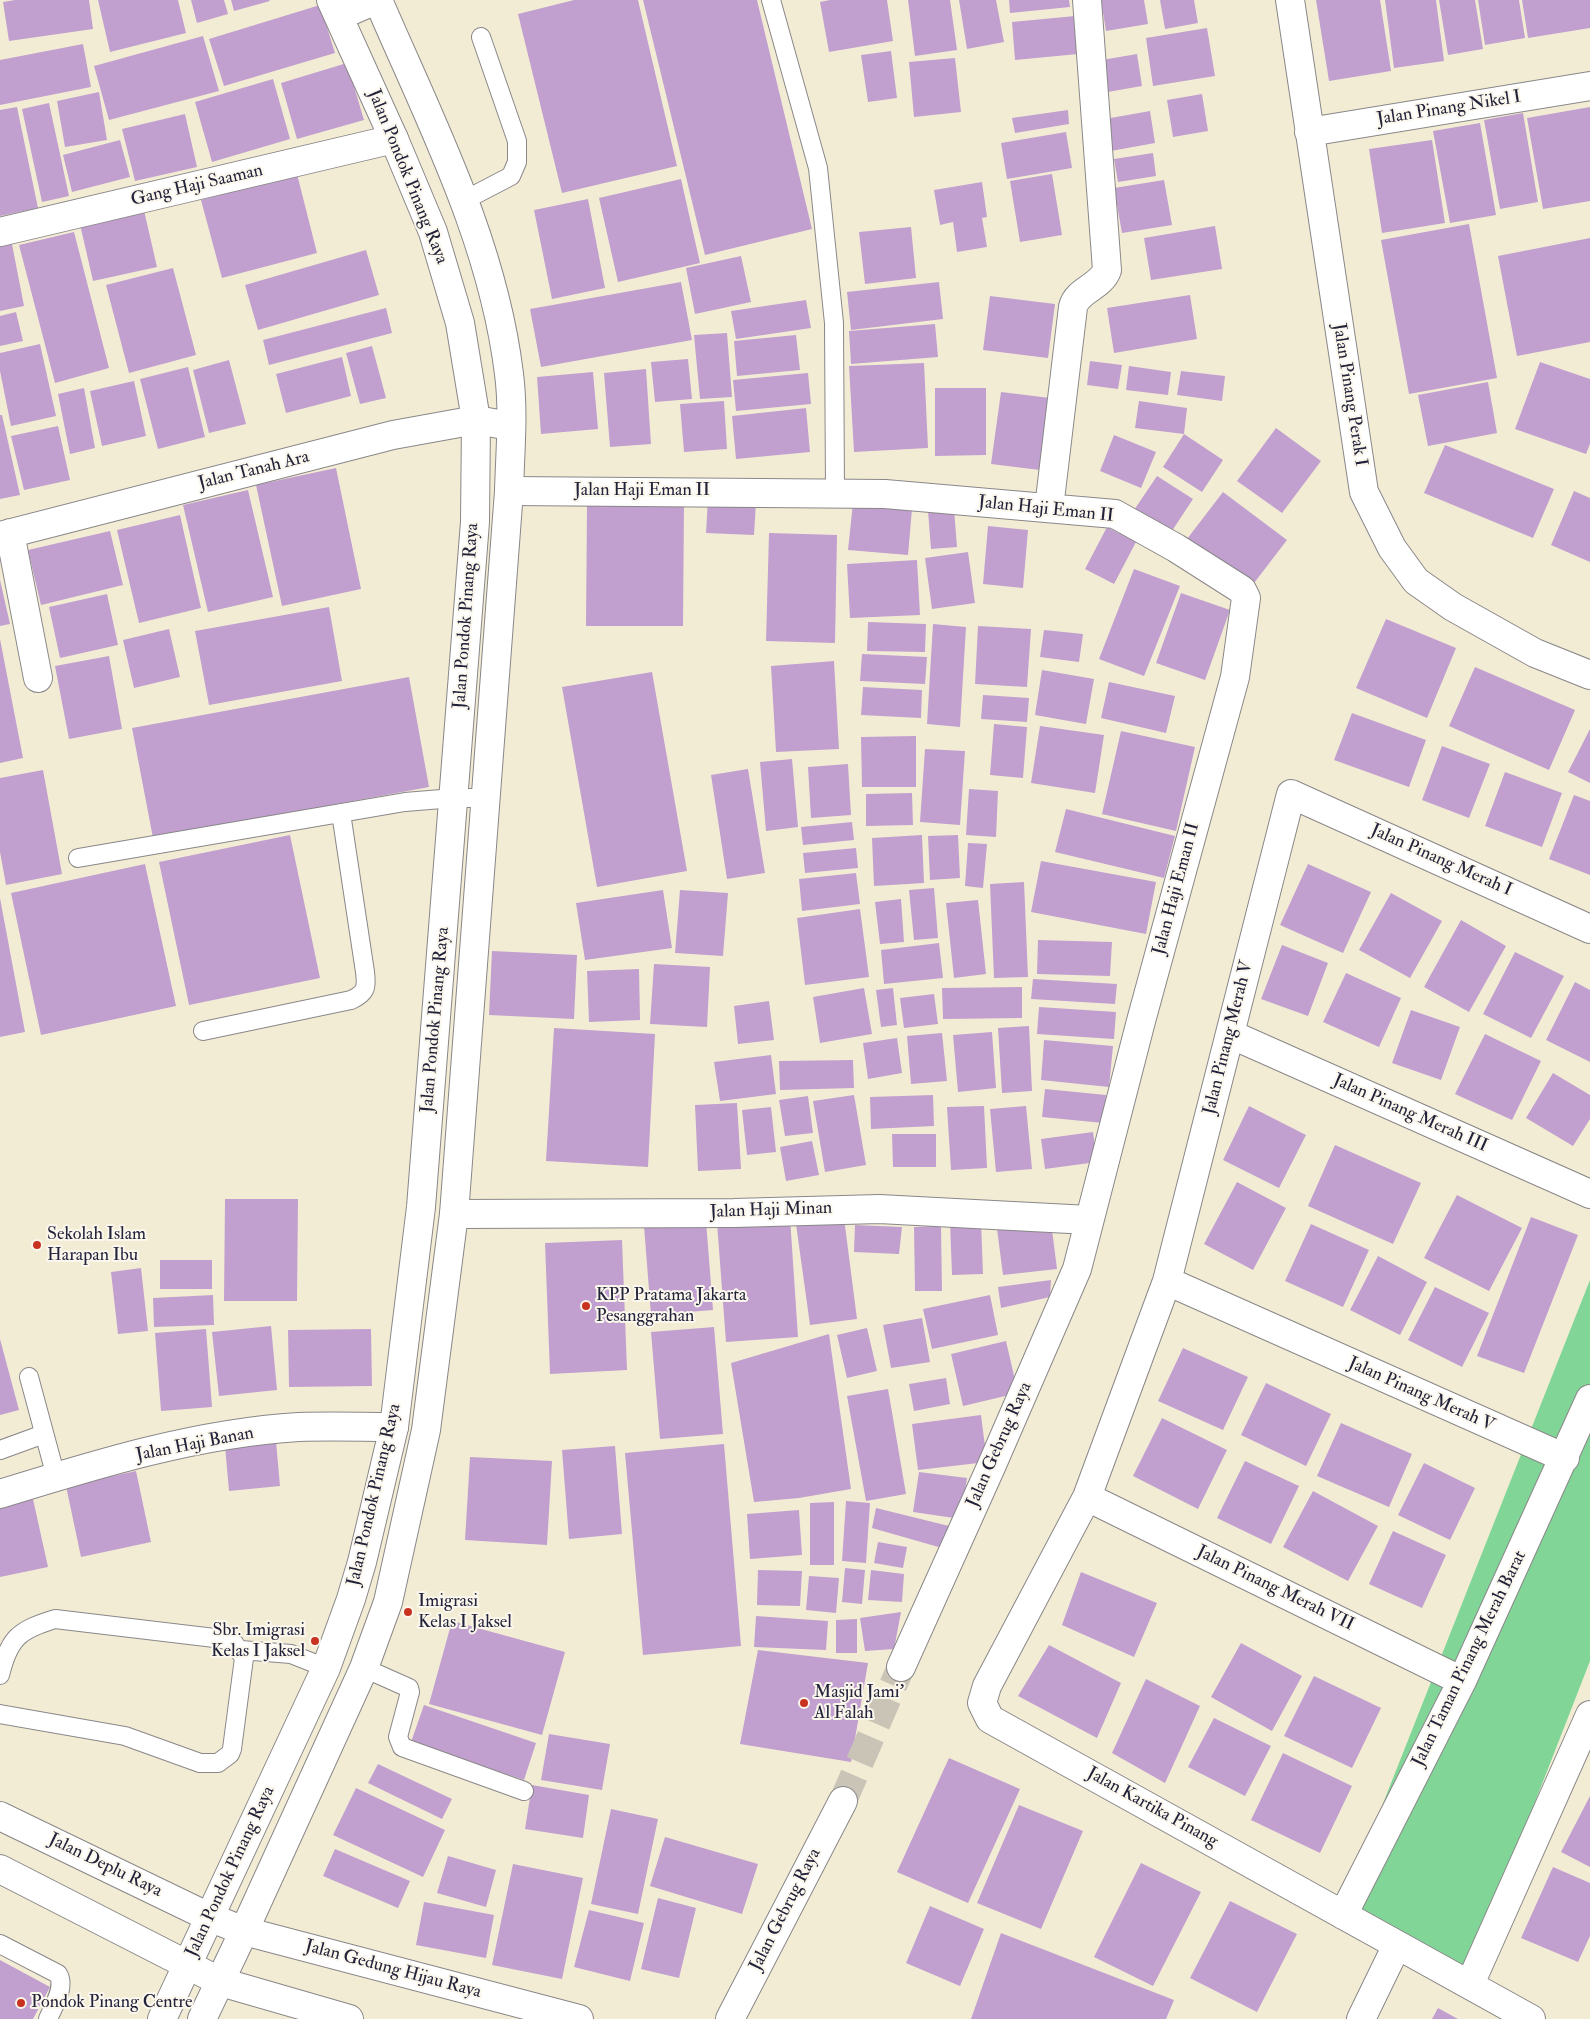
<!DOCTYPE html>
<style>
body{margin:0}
canvas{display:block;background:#f3ecd5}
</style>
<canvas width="1590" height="2019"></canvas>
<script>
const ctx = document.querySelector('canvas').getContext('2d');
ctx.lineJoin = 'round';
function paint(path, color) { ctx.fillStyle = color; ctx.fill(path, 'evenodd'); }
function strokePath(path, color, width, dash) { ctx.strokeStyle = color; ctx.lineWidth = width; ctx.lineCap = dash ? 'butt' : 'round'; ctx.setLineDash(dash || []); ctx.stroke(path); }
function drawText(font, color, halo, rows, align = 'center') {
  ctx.font = font + ' "IM FELL Double Pica",serif'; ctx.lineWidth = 4; ctx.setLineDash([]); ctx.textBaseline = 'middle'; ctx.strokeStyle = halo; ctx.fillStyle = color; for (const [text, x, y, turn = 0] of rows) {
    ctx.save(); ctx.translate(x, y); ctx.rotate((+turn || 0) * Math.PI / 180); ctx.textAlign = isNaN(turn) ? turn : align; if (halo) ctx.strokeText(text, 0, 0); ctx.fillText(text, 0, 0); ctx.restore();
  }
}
paint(new Path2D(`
 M1590,1280v381l-122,313 -124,-72z`), '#80d597');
paint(new Path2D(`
 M15,0h74l4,29 -84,12 -6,-39z
 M98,0h80l8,33 -76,19z
 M191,0h33l4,14 -31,9z
 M231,0h38l1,1 -36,10z
 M574,0h64l39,166 -115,27 -44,-179z
 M643,0h114l55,229 -107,26z
 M830,0h57l6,41 -64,11 -9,-50z
 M908,0h42l7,50 -42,6z
 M959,0h37l8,42 -37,7z
 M1009,0h60l1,7 -60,6z
 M1101,0h43l4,24 -42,7z
 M1160,0h34l4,23 -33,6z
 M1316,0h64l11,71 -62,10z
 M1385,0h51l8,61 -50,7z
 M1439,0h36l8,49 -35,6z
 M1478,0h41l6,38 -40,7z
 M1522,0h68v28l-62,10z
 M320,5l15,48 -111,33 -15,-47z
 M1075,16l3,38 -63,6 -3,-38z
 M1207,28l8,48 -62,10 -7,-48z
 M203,36l16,55 -110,29 -15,-54z
 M83,44l8,43 -91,18v-45z
 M891,51l6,47 -29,4 -7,-47z
 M1137,54l5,32 -40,7 -6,-32z
 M955,58l6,54 -47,5 -5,-55z
 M347,63l17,57 -67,19 -16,-56z
 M273,79l17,60 -78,23 -17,-60z
 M99,92l8,48 -42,7 -8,-46z
 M1202,94l6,37 -35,6 -6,-37z
 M49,103l20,93 -27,6 -20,-93z
 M17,107l21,101 -38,8v-106z
 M1590,107v94l-47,8 -16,-91z
 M1068,110l1,14 -54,9 -3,-15z
 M1150,111l5,32 -44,8 -6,-32z
 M1523,113l15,89 -38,7 -16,-89z
 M185,114l12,53 -62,14 -13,-52z
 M1480,123l16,92 -46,8 -17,-92z
 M1066,132l6,36 -65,11 -6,-36z
 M120,140l10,37 -58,15 -9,-37z
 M1432,140l13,83 -63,10 -13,-84z
 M1153,153l3,23 -38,6 -4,-23z
 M297,174l20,79 -95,25 -21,-78z
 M1052,174l10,61 -42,7 -10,-61z
 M681,179l19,84 -82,19 -19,-84z
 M1164,180l8,45 -50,8 -8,-45z
 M982,182l5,35 -5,1 5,29 -30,5 -4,-30 -13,3 -6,-35z
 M588,199l17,89 -53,11 -18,-89z
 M143,206l14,61 -64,14 -14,-61z
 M1469,224l28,154 -88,16 -28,-154z
 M1215,226l7,43 -71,11 -7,-42z
 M911,227l5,51 -51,6 -6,-52z
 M74,232l35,136 -54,15 -36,-138z
 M1590,238v104l-73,14 -19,-100z
 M11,239l13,67 -24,5v-70z
 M366,250l13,45 -121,35 -13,-45z
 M741,256l10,46 -56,12 -9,-46z
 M173,268l23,87 -67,18 -23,-88z
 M681,282l11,58 -151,27 -11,-58z
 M939,282l4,37 -92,11 -4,-38z
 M1190,295l7,44 -83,14 -7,-45z
 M990,296l65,8 -7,54 -65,-8z
 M806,300l5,28 -75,11 -5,-28z
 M386,308l6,25 -123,32 -6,-25z
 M16,312l7,29 -23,5v-30z
 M935,324l3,33 -87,7 -2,-33z
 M727,333l5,64 -32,2 -6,-64z
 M796,335l4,35 -63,6 -3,-35z
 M40,344l16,72 -45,10 -11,-55v-18z
 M372,346l14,52 -26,6 -14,-51z
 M342,357l9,39 -65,17 -10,-39z
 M688,359l4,40 -37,3 -4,-40z
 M229,360l17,64 -37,9 -16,-63z
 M1090,361l32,4 -4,24 -31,-4z
 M1540,362l50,17v65l-4,10 -71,-25z
 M924,363l4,85 -74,4 -5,-86z
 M1129,366l42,6 -3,23 -42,-5z
 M188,367l17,70 -47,12 -18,-70z
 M646,369l5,75 -41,3 -6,-74z
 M1181,371l44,5 -3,25 -45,-6z
 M593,372l5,57 -57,5 -4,-57z
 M808,373l3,31 -75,7 -3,-31z
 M134,381l12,55 -44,10 -12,-55z
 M1488,382l9,51 -69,13 -10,-51z
 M84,388l11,60 -25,6 -12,-60z
 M935,388h51v67l-51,1z
 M1001,392l49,6 -10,72 -49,-6z
 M724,401l3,48 -43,3 -4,-48z
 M1139,401l48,7 -3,26 39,26 -21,32 -39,-25 21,-33 -49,-6z
 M806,408l4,44 -74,7 -4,-43z
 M0,415h2l18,80 -20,4z
 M58,426l12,54 -46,10 -13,-54z
 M1276,428l45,33 -39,52 -45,-32z
 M1114,435l42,17 -15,36 -41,-17z
 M1445,445l109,44 -21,49 -109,-45z
 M336,468l25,121 -79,17 -26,-121z
 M1157,476l36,23 -25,38 -36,-24z
 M248,490l25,107 -65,15 -25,-107z
 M1574,491l16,7v64l-39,-17z
 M1223,492l64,48 -36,47 -64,-48z
 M708,499l48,3 -2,33 -48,-2z
 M853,503l59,6 -4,46 -60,-5z
 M587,504h97l-1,122h-97z
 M954,509l3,38 -26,2 -3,-38z
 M180,515l21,93 -62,15 -22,-93z
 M988,526l40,4 -5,58 -40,-4z
 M1107,527l29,15 -22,42 -29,-15z
 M110,531l13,54 -82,20 -13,-55z
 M769,533l68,2 -2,108 -69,-2z
 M968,552l7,51 -43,6 -7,-51z
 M917,560l3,55 -70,3 -3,-54z
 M1134,569l46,17 -36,90 -45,-17z
 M0,580l10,44 -10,2z
 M1181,593l49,17 -25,70 -49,-17z
 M107,594l11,51 -58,13 -11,-51z
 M329,607l13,74 -133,24 -14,-74z
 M1386,619l70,29 -29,70 -71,-30z
 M868,622l58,2 -1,28 -58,-1z
 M933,624l33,3 -6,100 -33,-3z
 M978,626l53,3 -4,58 -52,-3z
 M169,629l11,48 -46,11 -11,-48z
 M1044,630l39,4 -4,28 -39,-5z
 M0,639l23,119 -23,5z
 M862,654l65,3 -2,27 -65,-3z
 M109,656l13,73 -53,10 -14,-73z
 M834,661l5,88 -63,3 -5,-86z
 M1475,667l100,43 -26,60 -100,-44z
 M1042,670l52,9 -8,45 -51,-9z
 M652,672l35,199 -90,16 -35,-200z
 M409,677l20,110 -276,51 -21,-110z
 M1109,682l66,14 -9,37 -65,-15z
 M863,687l59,3 -1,28 -60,-3z
 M983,695l46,3 -2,24 -46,-3z
 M1352,713l74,27 -17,47 -75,-27z
 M994,724l33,3 -4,51 -33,-3z
 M1040,726l64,9 -9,58 -64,-10z
 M1590,729v54l-22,-11z
 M1121,731l74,16 -19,84 -74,-17z
 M916,736v51h-54l-1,-50z
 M1442,746l48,18 -21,54 -47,-18z
 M925,749l40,2 -5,74 -40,-3z
 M792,759l6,68 -32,4 -6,-69z
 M848,764l3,51 -40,3 -3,-51z
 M748,769l17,104 -38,6 -16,-104z
 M43,770l19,104 -56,11 -6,-33v-74z
 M1505,772l57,21 -20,54 -57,-21z
 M969,789l29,2 -2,46 -30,-2z
 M912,793l1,32 -47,1v-32z
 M1574,795l16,6v74l-41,-16z
 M1066,809l109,27 -11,42 -109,-26z
 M852,822l2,18 -51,5 -2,-18z
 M290,835l30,143 -131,27 -30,-143z
 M922,835l2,48 -50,3 -2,-48z
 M958,835l2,43 -30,2 -2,-44z
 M968,843l19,1 -4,44 -18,-2z
 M856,848l2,20 -53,5 -2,-20z
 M1041,861l115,21 -10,52 -115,-22z
 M145,864l31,142 -135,29 -30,-142z
 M1308,864l63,28 -28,61 -63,-28z
 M856,873l4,31 -58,7 -3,-32z
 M1024,882l4,95 -34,1 -4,-94z
 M934,888l4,50 -24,2 -5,-50z
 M663,890l9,58 -87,12 -9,-57z
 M680,890l48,3 -5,63 -48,-3z
 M1391,893l51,28 -32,57 -51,-28z
 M0,898l25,134 -25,5z
 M901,899l3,43 -24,2 -5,-42z
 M978,900l8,74 -32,4 -8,-75z
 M860,909l9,68 -64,8 -8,-67z
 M1461,920l45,26 -37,66 -45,-25z
 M1038,940l74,2 -2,34 -73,-2z
 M939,943l4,35 -59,6 -3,-34z
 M1282,945l46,18 -20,53 -47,-17z
 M492,951l85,4 -3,64 -85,-4z
 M1515,952l49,24 -33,62 -48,-24z
 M654,964l56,3 -3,60 -57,-3z
 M639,969l1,51 -51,2 -2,-51z
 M1346,973l55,25 -22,49 -56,-25z
 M1033,979l84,5 -2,20 -84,-5z
 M1575,982l15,8v72l-44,-22z
 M1022,987v31l-79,1 -1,-31z
 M864,988l8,46 -52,9 -7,-46z
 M893,988l4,37 -16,2 -5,-37z
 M934,994l4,30 -34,4 -4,-30z
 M769,1001l5,39 -36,4 -4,-38z
 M1039,1007l77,5 -2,27 -77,-5z
 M1411,1010l49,17 -19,53 -49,-17z
 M1029,1026l3,65 -30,2 -4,-65z
 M554,1028l101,6 -7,133 -102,-6z
 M992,1032l4,56 -38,4 -5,-57z
 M942,1033l5,48 -36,3 -4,-48z
 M1485,1034l56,27 -29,59 -57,-26z
 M897,1038l5,35 -34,6 -5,-36z
 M1044,1040l69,6 -4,41 -68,-7z
 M771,1055l5,39 -56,7 -6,-39z
 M853,1060l1,28 -74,2 -1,-29z
 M1553,1073l37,22v24l-17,27 -47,-28z
 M1045,1089l61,6 -3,28 -61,-6z
 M854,1095l12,70 -41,7 -12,-71z
 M933,1095l1,31 -63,3 -1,-32z
 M808,1096l5,37 -28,3 -6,-36z
 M737,1103l4,66 -43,2 -3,-66z
 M984,1106l3,62 -36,2 -4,-63z
 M1026,1106l6,63 -36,3 -6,-63z
 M1249,1106l57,29 -27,53 -56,-28z
 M771,1107l5,45 -29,3 -5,-45z
 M1093,1132l4,30 -52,7 -4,-30z
 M892,1134h44v33h-43z
 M812,1141l7,34 -33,6 -6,-34z
 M1335,1145l86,38 -28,61 -85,-38z
 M1237,1182l49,26 -33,62 -49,-26z
 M1457,1195l65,33 -33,63 -65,-33z
 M225,1199h73l-1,102h-73z
 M790,1217l8,120 -72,5 -9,-119z
 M1531,1217l47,18 -54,138 -47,-17z
 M844,1218l13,101 -47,6 -14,-101z
 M706,1221l7,89 -62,5 -7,-89z
 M981,1221l2,53 -31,1 -2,-53z
 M1051,1222l6,47 -54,6 -6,-46z
 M1311,1224l58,26 -26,57 -58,-26z
 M855,1225l47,2 -3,27 -45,-2z
 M941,1226l1,65h-27l-1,-64z
 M622,1240l5,130 -77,4 -5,-131z
 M1378,1256l49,26 -27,53 -50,-25z
 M160,1260h52v29h-52z
 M141,1268l7,63 -30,3 -7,-62z
 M1051,1280l-1,17 -49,11 -3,-21z
 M1435,1287l54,26 -27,54 -54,-27z
 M213,1295l1,30 -60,2 -1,-29z
 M990,1295l8,40 -66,14 -9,-40z
 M922,1318l8,44 -39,6 -8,-43z
 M271,1326l6,64 -58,6 -7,-64z
 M714,1327l9,107 -63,5 -9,-107z
 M867,1328l10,43 -30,7 -10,-43z
 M206,1329l6,78 -51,4 -6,-78z
 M371,1329l1,57 -83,1 -1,-57z
 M829,1334l22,155 -52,9 -45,4 -23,-139z
 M0,1339l19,71 -19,5z
 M1006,1341l12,52 -55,13 -12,-52z
 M1183,1348l65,29 -25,53 -65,-29z
 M946,1378l4,26 -36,7 -5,-27z
 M1266,1383l65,31 -25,52 -65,-31z
 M888,1389l18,105 -40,7 -19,-105z
 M981,1415l6,47 -69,8 -6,-46z
 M1162,1418l65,32 -29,59 -65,-33z
 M1341,1423l71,31 -23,53 -72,-31z
 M276,1441l4,45 -51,5 -4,-45z
 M724,1444l17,202 -98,9 -18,-202z
 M615,1446l7,88 -53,5 -7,-89z
 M470,1457l82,4 -5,84 -82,-5z
 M1245,1461l54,25 -28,58 -54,-26z
 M1424,1463l51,25 -25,52 -52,-25z
 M136,1471l15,71 -70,15 -15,-71z
 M919,1472l48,6 -6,41 -48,-7z
 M1313,1491l65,35 -30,55 -65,-34z
 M33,1499l15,68 -48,10v-71z
 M846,1501l24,2 -4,60 -24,-2z
 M834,1502v63h-24v-62z
 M876,1508l73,18 -7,22 -70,-20z
 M799,1510l3,45 -52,4 -3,-45z
 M1393,1531l53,24 -24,53 -53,-24z
 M878,1542l29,5 -4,21 -29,-5z
 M845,1568l20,2 -3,34 -20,-2z
 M758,1570l44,1 -2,35 -43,-1z
 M871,1570l33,4 -2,28 -34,-2z
 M1081,1572l76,31 -23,54 -72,-32z
 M809,1576l30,2 -3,35 -30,-3z
 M901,1612l-7,37 -29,2 -5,-33z
 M756,1616l72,5 -2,29 -72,-3z
 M857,1619v34h-21v-33z
 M452,1621l113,31 -23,83 -113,-31z
 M1241,1643l61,33 -30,55 -61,-34z
 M1049,1645l72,38 -24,55 -79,-42z
 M758,1650l110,13 -17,99 -111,-18z
 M1314,1676l67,32 -29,60 -68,-32z
 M1146,1679l54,27 -35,77 -53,-30z
 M424,1705l112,38 -12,37 -113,-38z
 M1214,1718l57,28 -26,50 -57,-29z
 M549,1734l61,10 -8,46 -61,-10z
 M1283,1753l69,33 -32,67 -69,-33z
 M949,1758l71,31 -52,114 -71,-31z
 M378,1764l74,35 -10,20 -74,-36z
 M532,1785l57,10 -6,43 -58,-9z
 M356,1788l89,42 -22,47 -90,-42z
 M1590,1796v71l-29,-15z
 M1019,1805l64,26 -42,98 -64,-26z
 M611,1809l47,10 -20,95 -47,-10z
 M665,1837l93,27 -16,50 -92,-28z
 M335,1849l75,32 -12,27 -75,-32z
 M448,1856l48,14 -10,37 -49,-14z
 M1141,1863l60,29 -48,94 -59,-29z
 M513,1864l70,14 -21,101 -70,-14z
 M1553,1867l37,16v53l-12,26 -57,-24z
 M658,1898l38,10 -17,70 -38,-9z
 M1230,1901l67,33 -40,78 -67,-34z
 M424,1902l70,13 -8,43 -70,-13z
 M930,1906l54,23 -24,57 -54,-23z
 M589,1910l55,13 -14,58 -56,-14z
 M1001,1933l173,67 -8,19h-195z
 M0,1960l50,27 -17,32h-33z
 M1438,2008l20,11h-26z`), '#c1a0cf');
strokePath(new Path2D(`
 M843,1801l58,-134`), '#c9c4b6', 28, [28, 14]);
const service = new Path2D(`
 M771,0l47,168 16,155 1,170
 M465,200l46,-24 6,-14v-21l-36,-104
 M78,858l327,-56 49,-4h30
 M203,1031l148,-31c15,-7 16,-12 14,-28l-24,-159
 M29,1377l27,100
 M0,1450l44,-16
 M241,1650l50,4 35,14
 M364,1668l45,20 1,4 -12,45 4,10 122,44
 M0,1675c9,-37 19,-45 55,-56l168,20 11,4 10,15 -12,91 -2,5 -12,9h-18l-75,-27 -125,-22
 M0,1944l58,30c8,13 -5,33 -10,45`);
const minor = new Path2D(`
 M1290,0l74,492 28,56 24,33 37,26 82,46 55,22
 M339,16l37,-16
 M1309,132l281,-46
 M0,232l394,-93
 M509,491l376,3 230,20 61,34 66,42 4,8 -11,79 -94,344 -64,248 -86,198 -90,200
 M1049,508l24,-201c4,-17 28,-20 34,-37l-20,-270
 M10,533l28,145
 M0,536l393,-101 83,-15 34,6
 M1230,1034l360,160
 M454,1214l280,-1 145,-4 210,11
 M1167,1281l398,177
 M0,1494c97,-30 197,-61 299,-67 32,-1 64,0 95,0
 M1087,1497l375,184
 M1343,1915l119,-234 128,-282
 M1470,1984l120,-269
 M730,2019l113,-218
 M1361,2019l36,-74
 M1531,2019l-541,-300 -8,-16 5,-17 100,-189 80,-216 124,-487 299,135`);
const secondary = new Path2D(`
 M0,1816l209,101 35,14 335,88
 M0,1869l221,113 128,37
 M162,2019l164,-351 25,-69 11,-37 32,-135 27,-220 54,-685 1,-102 -16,-97 -27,-91 -39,-93 -63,-139
 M202,2019l42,-88 120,-263 24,-66 38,-172 28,-216 55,-723c1,-38 5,-79 0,-117 -16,-133 -79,-253 -131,-374`);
strokePath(service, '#8a8788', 20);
strokePath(minor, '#8a8788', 30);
strokePath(secondary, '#8a8788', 30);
strokePath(service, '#fff', 18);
strokePath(minor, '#fff', 28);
strokePath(secondary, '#fff', 28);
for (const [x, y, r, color] of [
 [37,1245,5,"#c8321e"],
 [586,1306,5,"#c8321e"],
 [408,1612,5,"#c8321e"],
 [315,1641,5,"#c8321e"],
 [804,1703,5,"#c8321e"],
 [21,2003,5,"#c8321e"]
]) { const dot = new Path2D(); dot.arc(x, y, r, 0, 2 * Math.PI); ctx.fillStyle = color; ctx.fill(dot); strokePath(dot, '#fbf7ec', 2); }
drawText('18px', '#22223b', '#fbf7ec', [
 ["Jalan Pinang Nikel I",1449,109,-9],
 ["Jalan Pondok Pinang Raya",407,177,68],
 ["Gang Haji Saaman",197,186,-13],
 ["Jalan Pinang Perak I",1349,395,81],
 ["Jalan Tanah Ara",254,471,-14],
 ["Jalan Haji Eman II",642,491],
 ["Jalan Haji Eman II",1046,510,6],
 ["Jalan Pondok Pinang Raya",467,616,-86],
 ["Jalan Pinang Merah I",1441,861,24],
 ["Jalan Haji Eman II",1177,889,-75],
 ["Jalan Pondok Pinang Raya",436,1020,-85],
 ["Jalan Pinang Merah V",1229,1038,-76],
 ["Jalan Pinang Merah III",1410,1114,24],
 ["Jalan Haji Minan",771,1211,-2],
 ["Jalan Pinang Merah V",1421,1395,24],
 ["Jalan Haji Banan",195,1445,-11],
 ["Jalan Gebrug Raya",1000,1445,-66],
 ["Jalan Pondok Pinang Raya",375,1495,-77],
 ["Jalan Pinang Merah VII",1275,1589,26],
 ["Jalan Taman Pinang Merah Barat",1470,1659,-64],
 ["Jalan Kartika Pinang",1152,1808,29],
 ["Jalan Deplu Raya",105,1866,26],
 ["Jalan Pondok Pinang Raya",231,1872,-65],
 ["Jalan Gebrug Raya",786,1910,-63],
 ["Jalan Gedung Hijau Raya",393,1970,15]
]);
drawText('18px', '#22223b', '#fbf7ec', [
 ["Sekolah Islam",47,1235],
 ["Harapan Ibu",47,1256],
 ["KPP Pratama Jakarta",596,1296],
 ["Pesanggrahan",596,1317],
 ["Imigrasi",418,1602],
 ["Kelas I Jaksel",418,1623],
 ["Sbr. Imigrasi",305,1631,"right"],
 ["Kelas I Jaksel",305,1652,"right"],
 ["Masjid Jami'",814,1693],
 ["Al Falah",814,1714],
 ["Pondok Pinang Centre",31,2003]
], 'left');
</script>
